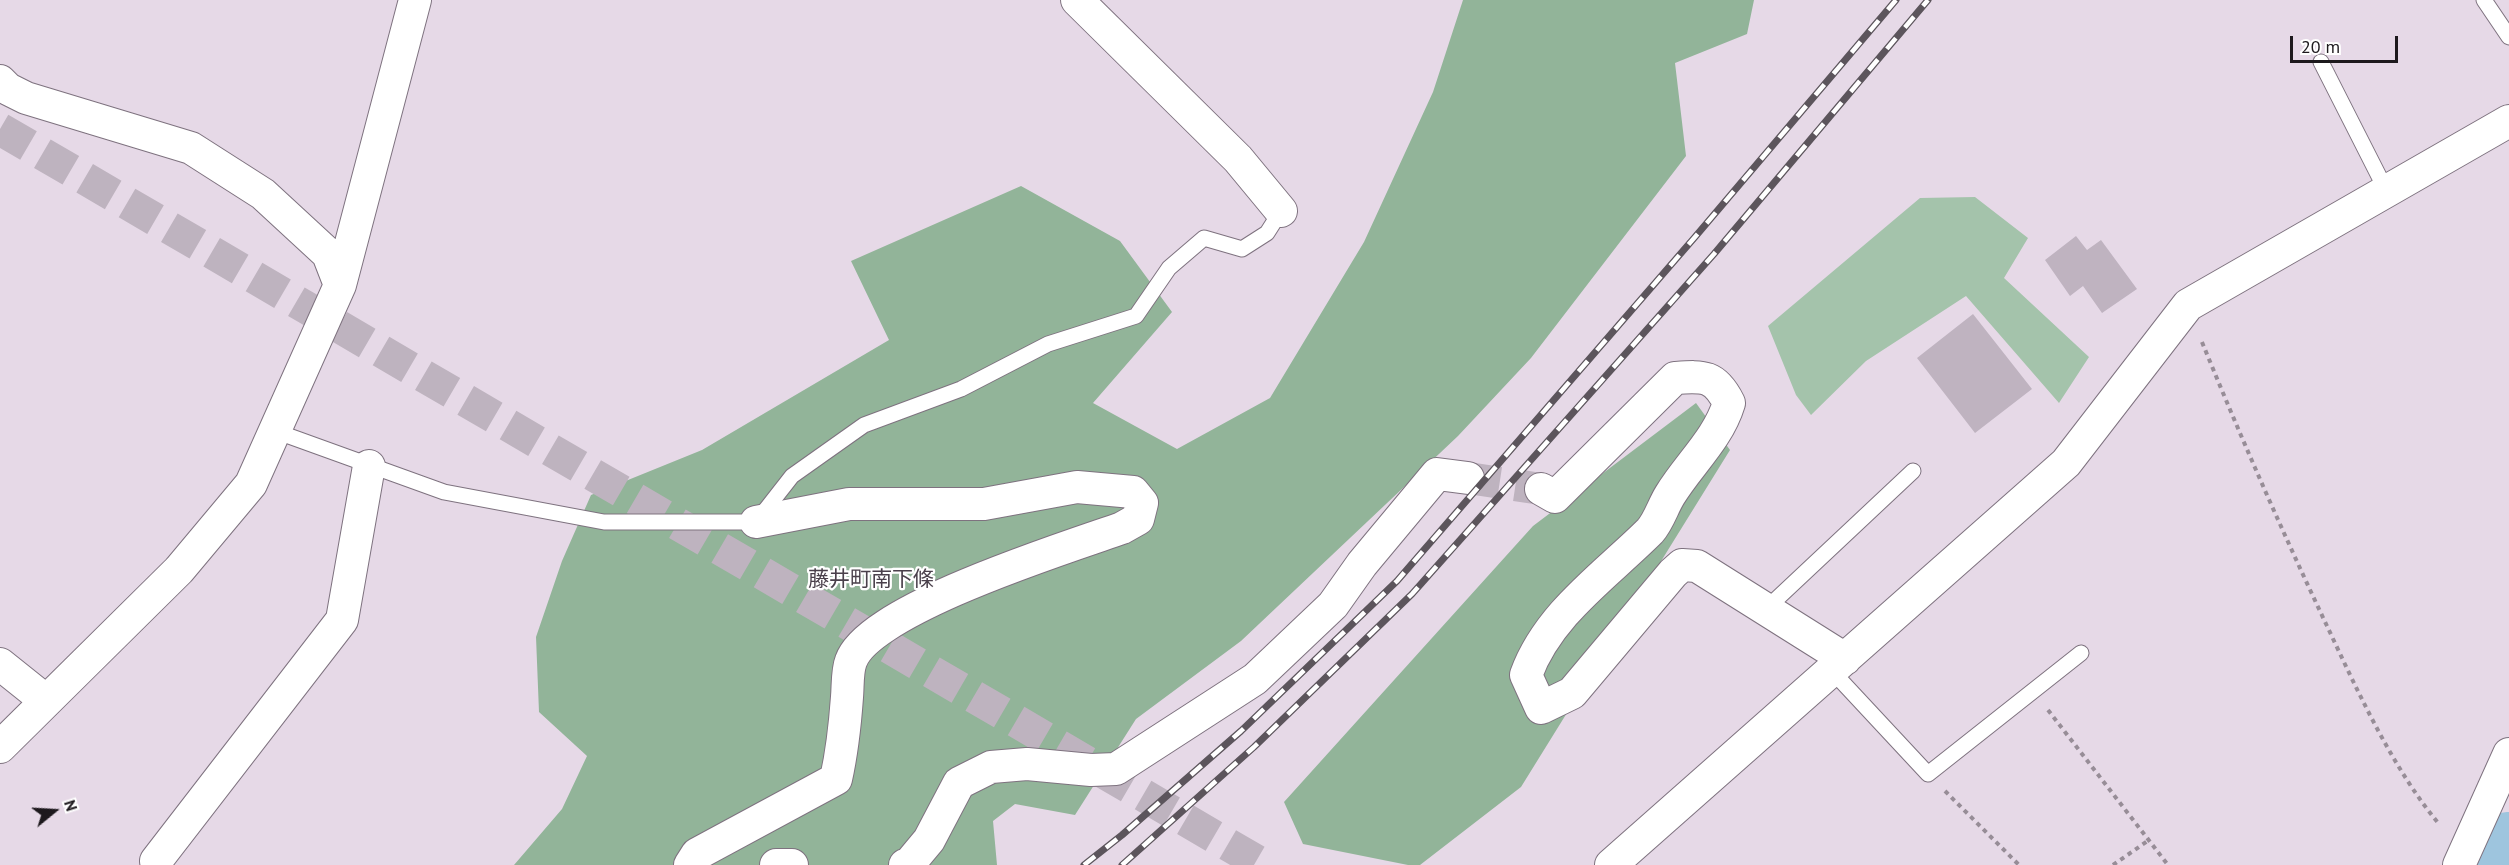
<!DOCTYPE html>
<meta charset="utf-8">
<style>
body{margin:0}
#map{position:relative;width:2509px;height:865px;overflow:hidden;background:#e6d9e7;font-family:"PT Sans",sans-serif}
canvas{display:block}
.north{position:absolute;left:24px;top:781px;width:60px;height:60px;-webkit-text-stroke:4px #fff;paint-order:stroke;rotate:72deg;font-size:16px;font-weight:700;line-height:24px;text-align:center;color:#1d191d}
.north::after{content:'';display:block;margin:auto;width:21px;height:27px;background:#1d191d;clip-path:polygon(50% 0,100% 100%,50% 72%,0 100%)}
.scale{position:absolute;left:2290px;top:36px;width:108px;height:27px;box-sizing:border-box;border:3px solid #1d191d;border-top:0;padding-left:8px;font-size:18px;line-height:21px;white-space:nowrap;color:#1d191d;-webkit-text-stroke:4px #fff;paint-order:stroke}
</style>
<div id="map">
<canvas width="2509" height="865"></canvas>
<div class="north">N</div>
<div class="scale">20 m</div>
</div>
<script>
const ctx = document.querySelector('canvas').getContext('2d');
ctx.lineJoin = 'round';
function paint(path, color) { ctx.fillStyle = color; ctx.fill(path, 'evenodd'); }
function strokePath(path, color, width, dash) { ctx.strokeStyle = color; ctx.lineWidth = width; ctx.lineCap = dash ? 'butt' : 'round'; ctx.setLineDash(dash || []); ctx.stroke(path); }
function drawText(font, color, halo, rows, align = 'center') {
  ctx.font = font + ' "PT Sans","Noto Sans JP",sans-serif'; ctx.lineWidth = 4.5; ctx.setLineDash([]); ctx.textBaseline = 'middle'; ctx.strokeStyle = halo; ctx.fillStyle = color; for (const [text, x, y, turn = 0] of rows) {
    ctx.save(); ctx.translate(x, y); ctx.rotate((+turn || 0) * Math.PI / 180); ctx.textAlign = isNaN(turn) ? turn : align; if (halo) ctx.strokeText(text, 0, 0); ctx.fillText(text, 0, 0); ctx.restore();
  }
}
paint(new Path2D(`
 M1975,197l53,41 -24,40 85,79 -30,46 -93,-107 -100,65 -55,54 -15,-20 -28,-69 152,-128z`), '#a4c3ab');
paint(new Path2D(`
 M1463,0h291l-7,34 -72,29 11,93 -155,202 -73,78 -217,205 -105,78 -61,96 -60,-11 -22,17 4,44h-483l48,-56 25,-53 -48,-44 -3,-75 26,-76 29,-66 111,-45 187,-110 -38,-79 170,-75 99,55 52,71 -79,91 84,46 93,-51 94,-156 69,-150z
 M1696,403l34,47 -209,337 -101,78h-12l-105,-21 -19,-42 249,-276z`), '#92b499');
strokePath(new Path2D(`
 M2502,865l7,-21`), '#9ec5de', 64);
paint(new Path2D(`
 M2076,236l11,14 14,-10 36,49 -35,24 -19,-27 -13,10 -25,-36z
 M1973,314l59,75 -57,44 -58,-75z`), '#bfb3c0');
strokePath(new Path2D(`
 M1468,478l73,11`), '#beb3bf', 32, [32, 16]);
strokePath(new Path2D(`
 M0,129l1263,736`), '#beb3bf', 33, [33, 16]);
const service = new Path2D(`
 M2484,0l25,37
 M2321,62l66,130
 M275,431l169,61 160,30h152l36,-46 72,-51 97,-36 87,-45 88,-28 33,-48 35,-30 38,11 25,-16 14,-22
 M1766,609l147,-138
 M1832,671l96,103 153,-121`);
const minor = new Path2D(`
 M1077,0l161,159 43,52
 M0,81l8,8 18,9 165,50 72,46 65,60 12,31
 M1541,489l14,8 120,-119c29,-2 40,-3 54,25 -11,36 -40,61 -59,92 -7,11 -11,26 -20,36 -44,44 -102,83 -124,144l15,33 31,-15 101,-120 9,-8 15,1 148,93
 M0,664l45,36
 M0,747l179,-177 72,-86 89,-199 75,-285
 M156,861l186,-241 27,-154
 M690,865l7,-11 139,-75c6,-27 9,-54 11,-82 1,-11 0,-26 4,-36 18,-52 217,-114 271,-133l16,-9 4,-16 -9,-11 -56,-5 -93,17h-135l-93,18
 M776,865h16
 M905,865l4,-1 20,-24 30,-57 32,-16 36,-3 64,6 25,-1 139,-90 78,-74 29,-41 75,-90 31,4
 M1611,865l455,-402 122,-158 321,-184
 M2459,865l50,-111`);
strokePath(service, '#7e727f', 17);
strokePath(minor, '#7e727f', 34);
strokePath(new Path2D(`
 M2202,342c39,96 81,191 125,284 31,66 66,143 112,198
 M2048,710l120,155
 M1945,791l74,74
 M2113,865l36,-25`), '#978d97', 4, [4.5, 4.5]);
strokePath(service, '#fff', 15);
strokePath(minor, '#fff', 32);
const rail = new Path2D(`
 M1084,865l38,-30 119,-104 156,-150 298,-344 201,-237
 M1122,865l132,-118 158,-153 302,-340 214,-254`);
strokePath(rail, '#5c555c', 7);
strokePath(rail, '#fff', 4.5, [14]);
drawText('21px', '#4a404b', '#fff', [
 ["藤井町南下條",871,580]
]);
</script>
